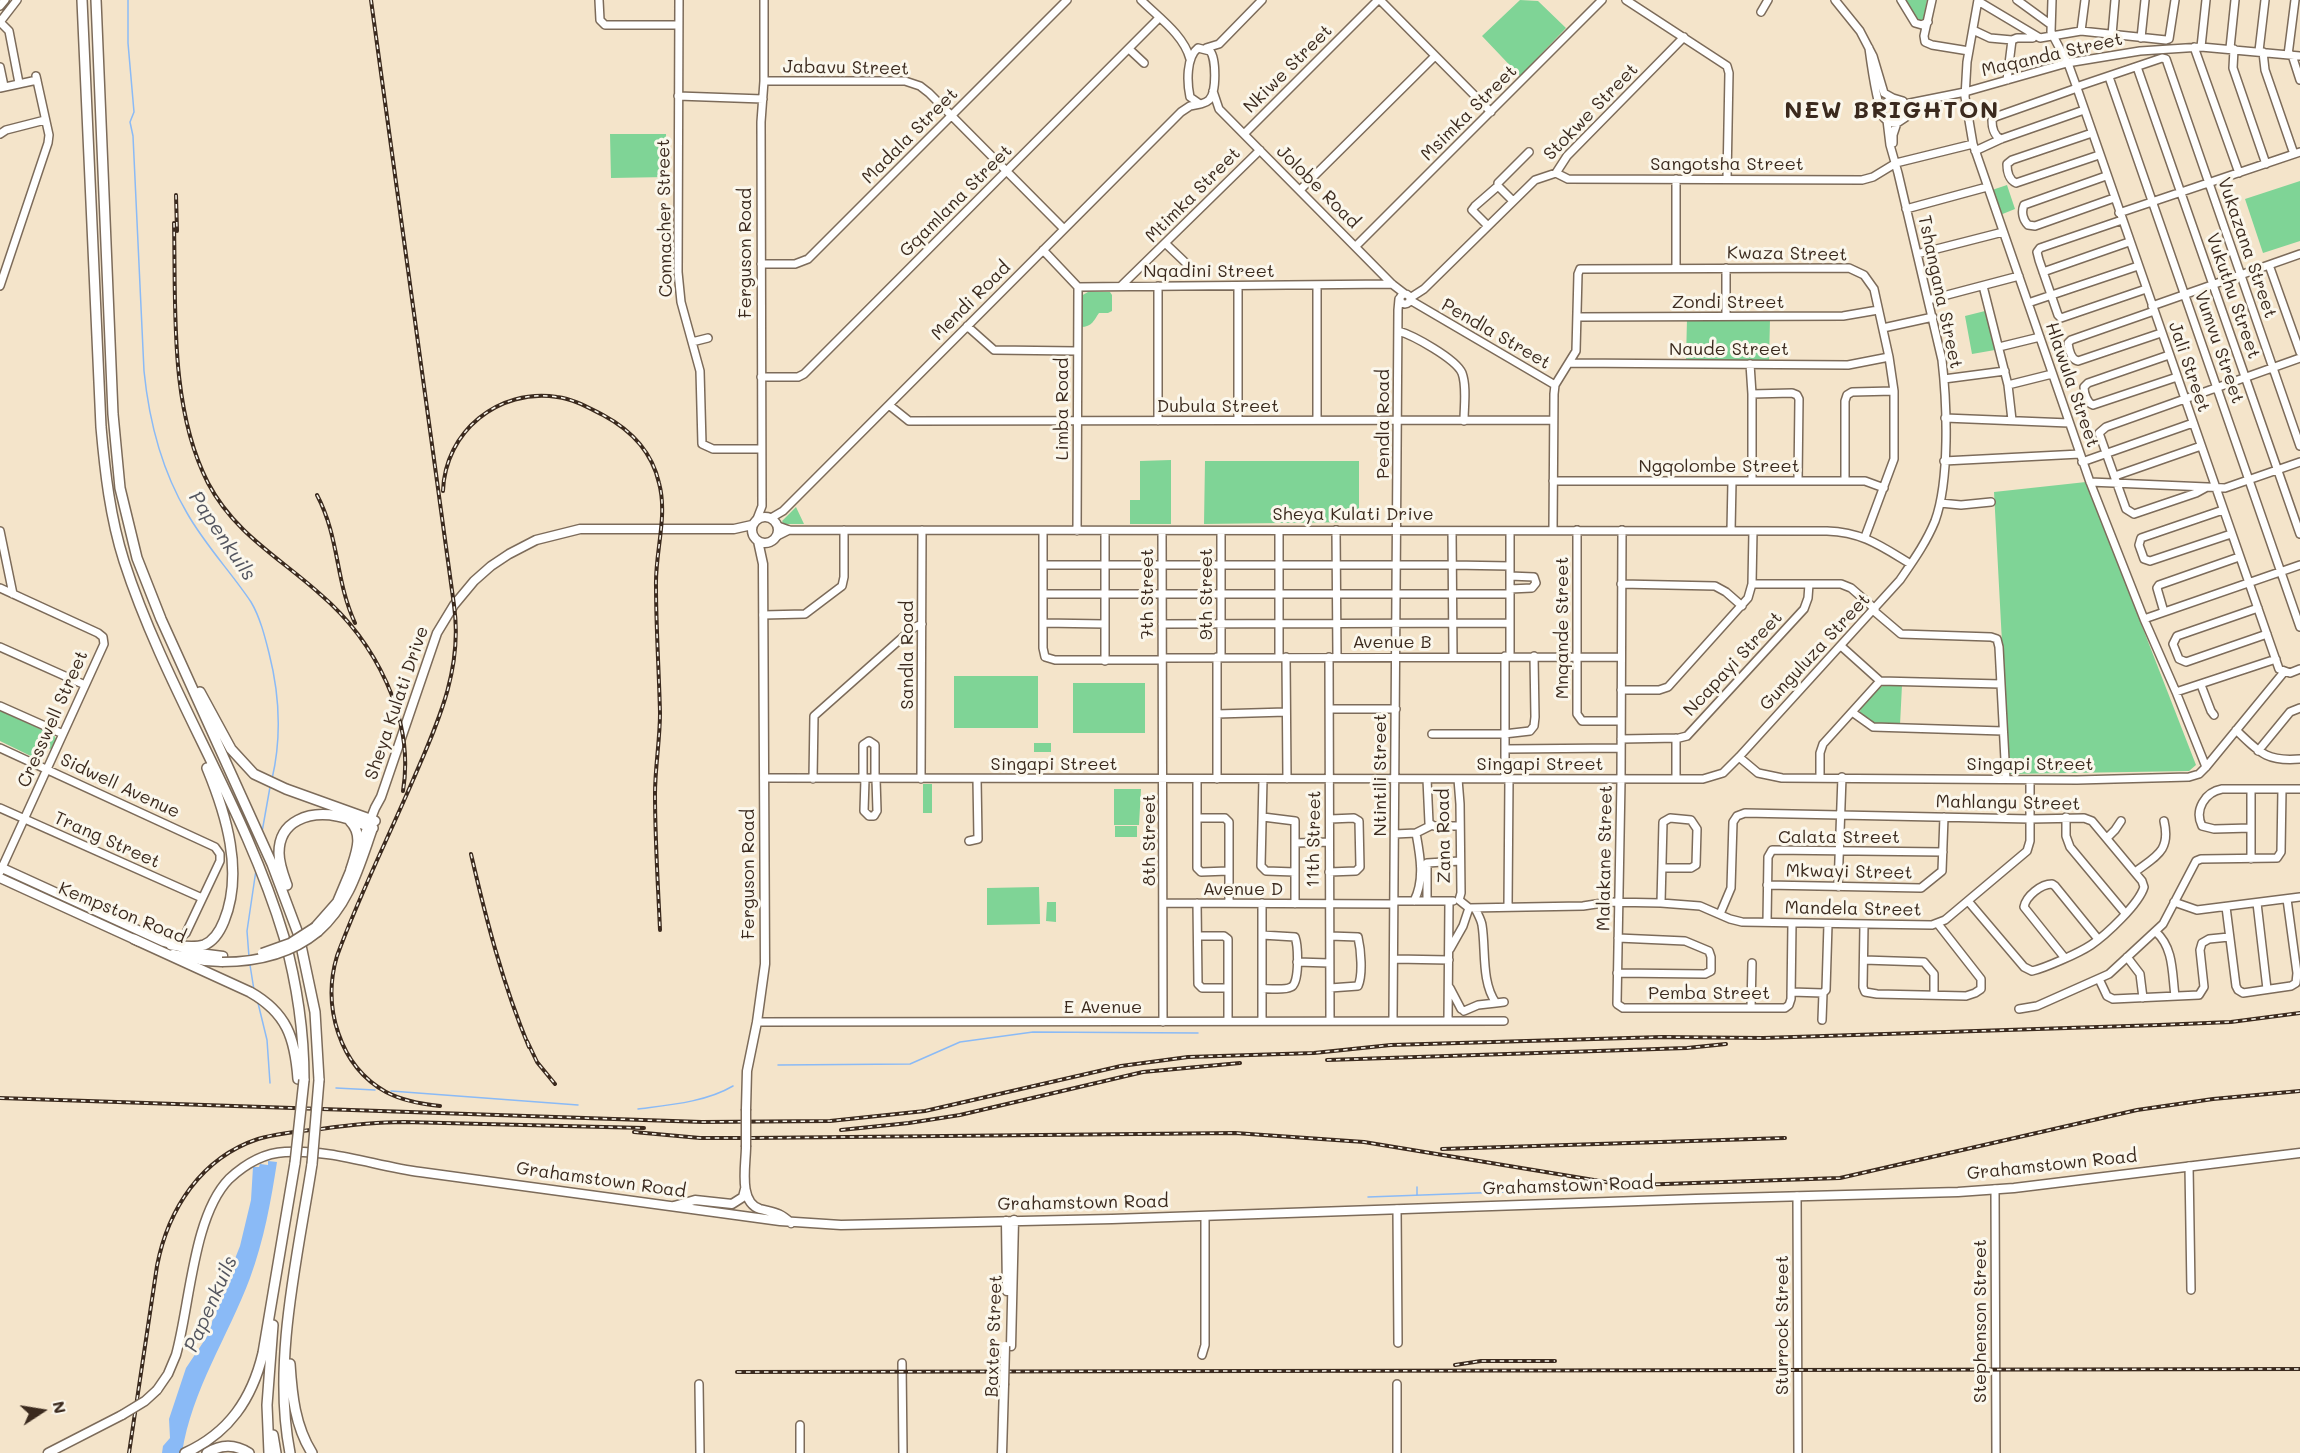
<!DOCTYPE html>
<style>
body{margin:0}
#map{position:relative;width:2300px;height:1453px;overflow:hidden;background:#f4e4ca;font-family:Mali,sans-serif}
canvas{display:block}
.north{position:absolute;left:12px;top:1381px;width:60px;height:60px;-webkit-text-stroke:4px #fbf7ec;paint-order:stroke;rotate:78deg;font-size:16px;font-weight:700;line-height:24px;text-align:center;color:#3b2a1e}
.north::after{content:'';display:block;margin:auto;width:21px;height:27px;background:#3b2a1e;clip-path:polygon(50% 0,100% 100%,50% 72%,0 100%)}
</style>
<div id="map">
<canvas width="2300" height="1453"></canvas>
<div class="north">N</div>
</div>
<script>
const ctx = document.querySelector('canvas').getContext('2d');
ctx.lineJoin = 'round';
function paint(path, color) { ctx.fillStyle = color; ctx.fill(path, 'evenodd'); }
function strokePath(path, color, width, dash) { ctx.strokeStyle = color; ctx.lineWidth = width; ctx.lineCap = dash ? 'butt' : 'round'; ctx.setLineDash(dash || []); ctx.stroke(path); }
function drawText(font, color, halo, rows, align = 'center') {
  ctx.font = font + ' Mali,sans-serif'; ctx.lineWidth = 6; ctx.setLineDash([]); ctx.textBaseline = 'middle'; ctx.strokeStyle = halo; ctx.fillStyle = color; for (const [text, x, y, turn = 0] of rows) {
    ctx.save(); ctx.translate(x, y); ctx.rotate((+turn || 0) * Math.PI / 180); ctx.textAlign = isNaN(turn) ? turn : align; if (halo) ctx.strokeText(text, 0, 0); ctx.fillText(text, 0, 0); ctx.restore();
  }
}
paint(new Path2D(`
 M1520,0l18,1 28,27 -46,48 -38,-40z
 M1903,0h24l-4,21h-7z
 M610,134h56l1,43 -56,1z
 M2300,181v60l-37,12 -18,-54z
 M2007,185l8,24 -15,6 -8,-25z
 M1088,292h22l2,3v16l-4,2h-9c-5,7 -7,14 -18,14v-31z
 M1985,311l10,39 -23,4 -7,-38z
 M1687,319l83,1 -1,40h-83z
 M1171,460v64h-41v-24h10v-39z
 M1205,461h154v61l-155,2z
 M2086,482l110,283 -7,6 -180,3 -15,-282z
 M796,507l8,17h-20l-2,-3z
 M954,676h84v52h-84z
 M1073,683h72v50h-72z
 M1885,685h17l-2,40 -26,-1 -14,-10c-1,-11 15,-25 25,-29z
 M0,711l54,24 2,4 -5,10 -7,-2 -5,13 -39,-19z
 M1034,743h17v9h-17z
 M923,784h9v29h-9z
 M1114,789h27l-2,36h-25z
 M1115,826h22v11h-22z
 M1039,887l1,37 -53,1v-37z
 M1047,902h9v20l-10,-1z`), '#7fd496');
paint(new Path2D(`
 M268,1161l9,1c-6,39 -13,78 -27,116 -22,59 -58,111 -68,175h-20l1,-7 7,-8 -1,-19 17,-51 22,-33 11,-36 21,-53 11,-46 2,-33h6l1,-3 8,1z`), '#8abaf6');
strokePath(new Path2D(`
 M128,0v43l6,69 -4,10 3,14 11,235c5,50 17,98 43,142 18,32 44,59 64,89 9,15 14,35 18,51 11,43 13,83 3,126
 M262,832l8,-45
 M249,957l-2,-26 9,-61
 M250,965l4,25
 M258,1003l9,37 3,43
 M778,1065l132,-1 50,-22 73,-10 165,1
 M336,1088l39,2
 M391,1091l187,14
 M638,1109c31,-4 68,-7 95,-23
 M1417,1187v8
 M1368,1197l218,-8 2,-3`), '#8abaf6', 1.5);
const minor = new Path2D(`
 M599,0l1,20 5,5h73
 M679,0l-1,272 3,30 19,69 2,73 11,5h48
 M1141,0c17,17 43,35 49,59
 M1380,0l111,112
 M1626,0l101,66 2,7 -2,106
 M1835,0l25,31 13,25 11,37 9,5
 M1901,0l14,23 7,2 6,-3
 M1932,0l-8,36 1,6 7,3 37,6
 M1978,0l-11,62 -2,35 8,47 117,338 54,137 32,73 30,75
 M2017,0l33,24
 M2052,0l-1,32 18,34 8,22 202,581 11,4 10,-4
 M1978,1l62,37 41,-7 85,9 3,-1 6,-39
 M0,6l5,-6
 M1761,12l7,-12
 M0,22l9,9 10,52
 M0,22l17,-22
 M1973,30l17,8 22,2
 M2081,31l4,-31
 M2112,35l3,-35
 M2141,38l4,-38
 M2194,47l45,126
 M2201,47l5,-47
 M1198,48l12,3c6,7 7,41 -1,49 -3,3 -5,3 -9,4l-10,-7c-3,-14 -4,-40 8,-49z
 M1206,48l13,-4 43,-44
 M1869,48c2,15 8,58 15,70 3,4 8,5 13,5l9,-6 2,-7 -5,-9 -10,-3 -9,6 -2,7
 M2230,48l5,-48
 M1129,49l15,14
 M2234,49l-1,19 33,96
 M2259,51l6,-51
 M2263,52l2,18 29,84
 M2288,55l7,-55
 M2292,55l8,25
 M0,67l4,19
 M2137,67l163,467
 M2109,77l191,550
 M2007,80l5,-40 5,-2h16l1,-2
 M764,81h141l15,5 9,7 134,135
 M2076,87l86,-29 4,1 134,387
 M0,88l37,-8
 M1213,91l6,18 173,175 13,10
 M678,96l85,3
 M1905,104l60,-12 102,-29 73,-12 61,-4 99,9
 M1908,110l27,-9
 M2092,133l-80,27 -5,4c0,7 2,16 9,19l83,-28
 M0,134l6,-4 39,-10
 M1244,134l134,-134
 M2001,139c-7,-3 -9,-12 -9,-19l3,-3 82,-29
 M1893,143v-8l4,-12
 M1975,151l26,-12 83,-29
 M1556,173l12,6 294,1 11,-3 23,-14 77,-19
 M2106,176l-82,29c-3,7 -1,15 4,20l7,1 79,-28
 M1498,186v-3l31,-31
 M1300,190l135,-134
 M1906,209l81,-22
 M2119,213l181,-61
 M2122,220l-82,28 -3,4 2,8 19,55 3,3 85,-29
 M1488,226l-16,-16 3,-4 23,-20 15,15
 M1165,243l23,22
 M1356,246l246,-246
 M1043,250l35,37 314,-3
 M1917,254l86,-22
 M761,264h34l13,-5 259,-259
 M2269,265l31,87
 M1676,268v-89
 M2043,272l86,-30
 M0,286l48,-143 1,-8 -13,-59
 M1121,286l139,-136
 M1983,286l25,99 4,35
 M1400 299a5 5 0 1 1 10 0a5 5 0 1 1-10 0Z
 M1410,298l14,-9 111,-109 21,-7 11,-17 117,-119
 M1410,300l145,85
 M1928,300l91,-24
 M2028,303l110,-37
 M2152,306l148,-52
 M2154,311l-83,29 -3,3c1,7 3,17 10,18l83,-28
 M1726,316v-48
 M1578,317l265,-1 35,-6
 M967,326l27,24 83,1
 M1883,328l50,-11
 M1398,331c15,4 58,28 64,42 5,13 2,34 2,48
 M692,342l16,-4
 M1999,347l41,-10
 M2169,355l-81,28 -4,4c0,6 3,16 9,18l84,-28
 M2300,358l-194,69 -7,6 27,76 8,5 62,-21 11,-6 18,1 75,-26
 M1569,363l279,2 41,-8
 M1750,364l2,30
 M761,377h37l6,-3 355,-356
 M1944,379l61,-8
 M2008,385l44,-11
 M889,405l20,16 644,-1
 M1945,418l124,5
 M1238,420v-133
 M1317,420v-134
 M1158,421v-135
 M1944,461l136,-7
 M2082,462l111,-39
 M2115,476l86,-30
 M1553,481h312l19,7
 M1752,481v-87l40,-1 5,2 2,4 -1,82
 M1845,481v-80l2,-6 5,-3 42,-1
 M2090,482l117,5
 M1940,503l21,2 30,-3
 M2223,510l-82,28 -2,7 5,14 6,2 81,-27
 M771,518l12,-7 398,-399 9,-6 10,-2
 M757,519l5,-13 -1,-384 3,-41v-81
 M778,526l11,4 1038,1c35,1 54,15 82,32
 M1336,530l1,127
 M1553,530l1,-136 1,-9 21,-34 2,-77 2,-5 269,-1 15,7 10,14 15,68 5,34v68l-29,78
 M1577,530v184l5,7h39
 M1622,530l-1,250 -4,224 6,4h162l4,-3 2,-6 1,-76
 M0,531l13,63
 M1043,531v117l2,9 10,3h107
 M1077,531l1,-244
 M1105,531v130
 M1162,531l1,491
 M1221,531v126
 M1279,531v126
 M1452,531l1,126
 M1731,531l1,-50
 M777,536l12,-6
 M1043,565h409l58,1
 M1510,576l24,1 2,6 -4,5 -22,1
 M1621,584l94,2 11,6 16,14
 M1752,584h89l10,4 24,21
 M0,588l98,45 5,4 1,7 -104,228
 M1043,594h467
 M2258,608l-81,28 -4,8 6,15 7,3 81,-28
 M1874,611l27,23 90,3 6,2 2,8 7,132
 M2164,612l-7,-24 2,-3 80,-28
 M763,615l42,-1 37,-28 2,-9v-47
 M2144,619l156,-54
 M1043,623l62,1
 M1162,624l348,-1
 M1841,646l39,35 121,3
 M0,647l85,38
 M1505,656v123
 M1510,656v-125
 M1286,657l1,122
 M1329,657l1,364
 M1162,658l459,-1
 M2201,685l10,26 3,4
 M1621,690h38l9,-3 80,-89 4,-14 1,-53
 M2176,692l100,-33
 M0,706l63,28
 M1330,709h66
 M1852,712l21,15 130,4
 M1217,714l69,-2
 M2236,730c23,22 30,32 64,29
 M1432,734h72l26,-3 4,-5 1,-9 -1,-61
 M1676,738v41
 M1621,739l58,-1 8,-2 117,-127 4,-11 1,-14
 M0,748l215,99 5,7v7l-34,72 -7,6 -13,3
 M1505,749l116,-1
 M2258,751l32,-39 10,-4
 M1739,757l19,16 24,5 295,2 112,-3 10,-3 7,-7 78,-95
 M1820,777v-24l3,-9 57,-63
 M764,778l939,1 20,-6 16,-16 161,-177c13,-19 26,-37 35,-59 15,-41 12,-118 7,-161l-44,-187 -8,-28 -3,-25
 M813,779l1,-63 99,-88 9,-4
 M863,779v-34l6,-4 6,4v34
 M865,779l-1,32 5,5h5l3,-5 -1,-32
 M921,779l1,-249
 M1197,779v89l4,4 27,-1
 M1217,779v-122
 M1263,779l-2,87 5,5 29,1
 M1427,779l2,44 5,3h26
 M1458,779l2,25 1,89 -2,7
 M2251,789v70
 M0,808l202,90
 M1263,817l32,4v83
 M2066,817v19l4,11 55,66
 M1197,818h28l4,4v81
 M2251,828l-37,1 -12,-3c-8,-16 3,-34 20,-37h78
 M1395,834l21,-1 16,-8
 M2107,838l8,-8 6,-9
 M969,841l9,-2 -1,-60
 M1296,843l33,-1
 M1329,872l27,-1 4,-4 -1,-46 -5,-3 -24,1
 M2135,872c21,-16 36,-21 29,-51
 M1767,885l154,3 21,-17 2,-54
 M1838,887l4,-110
 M1459,900l10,8 114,-2 26,-4 52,1 39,3 30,13 12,3 190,3 13,-5 82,-69 3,-10v-61
 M1394,901h59
 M1414,901c11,-21 6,-46 2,-68
 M1427,901v-38l33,-2
 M2174,902l23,8 103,-13
 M1163,903l231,1
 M1197,903l1,81 4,4h26
 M1262,903v118
 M1661,903l2,-81 7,-4 21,2 6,9 -1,36 -5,3h-29
 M2257,903l10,86
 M1508,906l1,-127
 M2226,907l10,79 2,4 5,3 48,-7 5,-3 1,-10 -10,-74
 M1475,908c2,5 6,11 7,17 4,24 -1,57 14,78l8,-1
 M1720,914l11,-26 2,-66 4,-6 8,-3 285,6 54,-1 8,3 50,60 2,6c-5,17 -38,48 -53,58 -12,8 -46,23 -59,26l-8,-4 -56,-66
 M1767,922l1,-65 4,-7 171,2
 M1864,925l-1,62 2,5 12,2 89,2 9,-3 6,-4v-10l-43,-55
 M2156,932c18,16 16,42 19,64
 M1198,936h26l4,3v82
 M1450,949l13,-23 6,-18
 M2064,957l-40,-50c2,-11 17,-23 28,-23l3,2 43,53
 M2127,957l13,17 3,24
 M1395,959l54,1
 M1864,960l60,2 10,12v21
 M1297,962l32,1
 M1617,973l88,1 6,-3v-14l-2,-6 -24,-10 -67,-3
 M2099,979l8,17 6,3 86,-4 5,-8 -4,-37 2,-7 7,-4 20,-2
 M1330,988l28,-2c5,-11 3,-36 0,-49l-28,-1
 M1450,988l11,21
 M1262,989c8,-1 22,2 29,-2 9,-3 7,-42 4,-50l-33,-2
 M1791,992l32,1 3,-3 2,-66
 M1751,1008l1,-45
 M2019,1009l18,-3 72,-32 54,-50 33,-63 5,-2 76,-1 4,-6 1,-63
 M1464,1011l14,-6 18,-2
 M1393,1020l5,-710 1,-11
 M1448,1020l1,-118
 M1822,1020l1,-27
 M757,1022l747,-1
 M2189,1166l2,124
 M1995,1189l1,264
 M1797,1196l1,257
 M1397,1209l1,134
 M1202,1355l3,-10v-129
 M902,1363l1,90
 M699,1384l1,69
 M1397,1384v69
 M800,1453v-28`);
const major = new Path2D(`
 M752 530a13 13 0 1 1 26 0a13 13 0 1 1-26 0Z
 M359,849l16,-41 6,-11 56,-164 17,-28 20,-24 17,-15 18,-12 27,-14 44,-11h154l18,-4
 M0,867l164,75 35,11 24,3
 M0,878l138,63
 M315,927l22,-25 16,-38
 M318,932c31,-27 41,-64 54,-101
 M173,954l32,7 17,1
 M746,1109l1,-38 10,-49 8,-58 -2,-400 -5,-23
 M746,1147c0,18 -8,55 14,62 15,4 19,3 31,14
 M674,1206l21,-6 37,4 11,-7 2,-8
 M1006,1221l1,70
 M1011,1346l3,-126
 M157,1390l11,-16 8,-19c14,-50 17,-139 53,-176 15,-14 35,-26 56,-27 45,-3 91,14 135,20 120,17 240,33 360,49l61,4 271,-6 584,-20 262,-7 56,-4 286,-35
 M48,1453l74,-38
 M1002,1453l2,-68`);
const highway = new Path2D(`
 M82,0l19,427c4,45 9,90 23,134 42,130 121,245 160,376 13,47 20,95 20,143
 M96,0l17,414 7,74 17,70 24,61 111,245 27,72 16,76 4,68
 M200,692l31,57 23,25 32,15 89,32
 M350,821c14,14 6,32 1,48
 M287,885c-4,-11 -8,-21 -8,-32 0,-33 31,-42 58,-37 13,2 24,8 36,12
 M134,939l116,53c37,21 45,46 48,87
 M171,945c11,1 23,3 33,0 10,-4 16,-14 20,-24 20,-49 2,-107 -17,-153
 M290,1364c2,31 5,62 22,89
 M273,1435l3,18
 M185,1453c44,-20 67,-54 78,-100l32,-190
 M207,1453c14,-9 28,-9 42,0
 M269,1453l-2,-48 6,-80
 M290,1453c-18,-91 8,-198 22,-289`);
strokePath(minor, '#7c6b5a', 10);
strokePath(major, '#7c6b5a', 11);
strokePath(highway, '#7c6b5a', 12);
strokePath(minor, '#fff', 7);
strokePath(major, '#fff', 8);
strokePath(highway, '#fff', 9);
const rail = new Path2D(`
 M371,0l83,605c9,64 -16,117 -41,175 -25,58 -54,116 -76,176 -15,50 2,110 49,136 17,9 35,12 54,14
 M176,195l1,36
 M174,223c2,83 -5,184 34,260 27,51 71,74 112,111 55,47 95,124 83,197
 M443,491c2,-60 56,-103 114,-94 17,2 32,11 46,18 28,15 49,37 56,68 9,33 -4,69 -3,103 0,42 3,85 4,127 0,27 -5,54 -5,81 0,46 3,91 5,136
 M317,495c23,44 18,85 38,128
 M471,854c15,65 32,131 58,193
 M527,1041l10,21 18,22
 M1327,1060l360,-12 39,-4
 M0,1098l702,24 128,-1 95,-10 196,-45 67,-9 126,-4 77,-8 271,-8 101,1 396,-13 72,-3 69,-9
 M841,1130l68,-7 51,-8 183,-43 97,-9
 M634,1132l66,6h51l484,-5 129,9 248,41 24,2 204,-7 297,-68 76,-11 87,-8
 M1442,1149l343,-11
 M1455,1365l26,-4h74
 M737,1372l1563,-3
 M129,1453l28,-187c11,-57 44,-108 101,-127 21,-6 42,-8 63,-10 28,-4 55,-7 83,-7l240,6`);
strokePath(rail, '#3b2a1e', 4);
strokePath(rail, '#fbf7ec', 1.5, [4.5]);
const majorBridge = new Path2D(`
 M262,953l28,-10 25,-16
 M222,962c35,0 68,-7 96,-30
 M746,1147v-38
 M1004,1385l1,-39
 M122,1415l23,-14 12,-11`);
const highwayBridge = new Path2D(`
 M295,1163l9,-83
 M312,1164l7,-84`);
strokePath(majorBridge, '#7c6b5a', 11, []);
strokePath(highwayBridge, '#7c6b5a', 12, []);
strokePath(majorBridge, '#fff', 8);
strokePath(highwayBridge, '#fff', 9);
drawText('18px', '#3b2a1e', '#fbf7ec', [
 ["Maqanda Street",2052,55,-13],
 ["Jabavu Street",846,68,1],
 ["Nkiwe Street",1288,69,-45],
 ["Stokwe Street",1591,112,-46],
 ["Msimka Street",1469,113,-45],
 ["Madala Street",910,136,-45],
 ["Sangotsha Street",1727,164],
 ["Jolobe Road",1318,187,45],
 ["Mtimka Street",1193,195,-45],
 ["Gqamlana Street",956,201,-45],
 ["Connacher Street",665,218,-91],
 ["Vukazana Street",2247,248,71],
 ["Ferguson Road",745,253,-90],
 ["Kwaza Street",1787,254,1],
 ["Nqadini Street",1209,271],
 ["Tshangana Street",1940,292,78],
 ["Vukuthu Street",2233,296,71],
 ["Mendi Road",971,301,-45],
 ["Zondi Street",1728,302],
 ["Pendla Street",1496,334,30],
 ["Vumvu Street",2219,347,71],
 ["Naude Street",1729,349],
 ["Jali Street",2189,367,71],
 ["Hlawula Street",2072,385,71],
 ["Dubula Street",1218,406],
 ["Limba Road",1062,409,-90],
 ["Pendla Road",1383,424,-90],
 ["Ngqolombe Street",1719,466],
 ["Sheya Kulati Drive",1353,514],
 ["7th Street",1147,594,-90],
 ["9th Street",1206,594,-90],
 ["Mnqande Street",1562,628,-90],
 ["Avenue B",1392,642],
 ["Gunguluza Street",1815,652,-47],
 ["Sandla Road",907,655,-90],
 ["Ncapayi Street",1733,664,-47],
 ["Sheya Kulati Drive",397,703,-71],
 ["Cresswell Street",53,719,-66],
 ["Singapi Street",1054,764],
 ["Singapi Street",1540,764],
 ["Singapi Street",2030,764],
 ["Ntintili Street",1380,775,-90],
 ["Sidwell Avenue",120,786,25],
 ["Mahlangu Street",2008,803,1],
 ["Zana Road",1444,836,-91],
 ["Calata Street",1839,837],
 ["11th Street",1314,839,-89],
 ["Trang Street",107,840,24],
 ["8th Street",1149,840,-90],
 ["Malakane Street",1605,858,-89],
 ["Mkwayi Street",1849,872,1],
 ["Ferguson Road",748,874,-90],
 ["Avenue D",1243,889],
 ["Mandela Street",1853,909,1],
 ["Kempston Road",122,913,22],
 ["Pemba Street",1709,993],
 ["E Avenue",1103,1007],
 ["Grahamstown Road",2052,1165,-6],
 ["Grahamstown Road",601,1180,8],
 ["Grahamstown Road",1568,1186,-2],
 ["Grahamstown Road",1083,1203,-1],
 ["Stephenson Street",1980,1321,-90],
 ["Sturrock Street",1782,1325,-90],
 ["Baxter Street",994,1336,-88]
]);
drawText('italic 20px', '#53555f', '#fbf7ec', [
 ["Papenkuils",222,536,56],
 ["Papenkuils",211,1304,-66]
]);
ctx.letterSpacing = '1.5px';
drawText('bold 24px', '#3b2a1e', '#fbf7ec', [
 ["NEW BRIGHTON",1892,111]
]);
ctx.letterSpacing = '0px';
</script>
